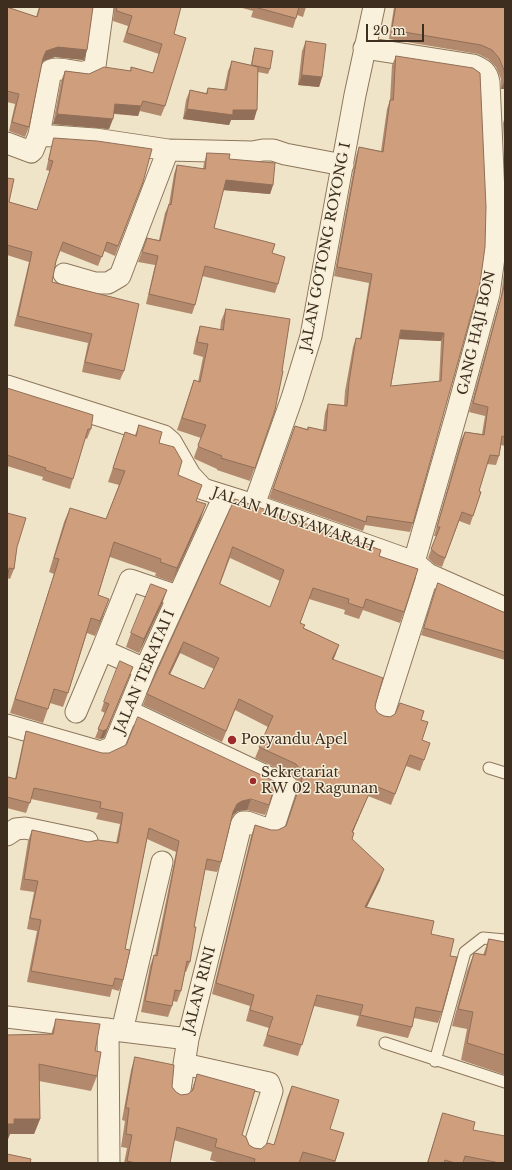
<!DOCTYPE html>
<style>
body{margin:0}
#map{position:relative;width:512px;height:1170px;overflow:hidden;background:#f0e4c8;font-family:"Libre Baskerville",serif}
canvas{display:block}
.frame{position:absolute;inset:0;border:8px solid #3d2e20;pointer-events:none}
.scale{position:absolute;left:366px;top:24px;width:58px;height:18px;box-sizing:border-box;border:2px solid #3d2e20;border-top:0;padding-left:5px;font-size:12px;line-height:14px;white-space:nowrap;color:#3d2e20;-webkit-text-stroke:3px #f7eed8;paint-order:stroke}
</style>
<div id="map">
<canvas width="512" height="1170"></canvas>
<div class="frame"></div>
<div class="scale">20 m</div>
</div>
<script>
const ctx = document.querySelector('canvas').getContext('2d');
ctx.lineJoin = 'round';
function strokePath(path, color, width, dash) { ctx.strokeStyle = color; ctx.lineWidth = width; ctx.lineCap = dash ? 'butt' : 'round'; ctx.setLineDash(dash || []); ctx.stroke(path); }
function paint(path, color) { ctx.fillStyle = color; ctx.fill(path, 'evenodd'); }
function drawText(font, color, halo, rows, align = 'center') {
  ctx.font = font + ' "Libre Baskerville",serif'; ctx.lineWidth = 3; ctx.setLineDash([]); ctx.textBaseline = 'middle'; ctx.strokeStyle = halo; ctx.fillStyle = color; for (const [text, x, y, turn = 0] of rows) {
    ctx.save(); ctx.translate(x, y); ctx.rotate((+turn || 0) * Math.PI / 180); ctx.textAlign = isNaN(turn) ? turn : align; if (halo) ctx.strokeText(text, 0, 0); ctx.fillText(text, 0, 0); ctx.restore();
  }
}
const service = new Path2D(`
 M489,768l16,5
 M385,1043l120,39
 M435,1061l30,-109 18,-14 22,2`);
const minor = new Path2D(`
 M364,48l109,17c10,4 14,7 16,17l6,134 -1,41 -5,37 -32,118 -43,150
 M39,135l56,4 73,11
 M7,143l24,9 2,-2 6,-15 12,-65c15,-5 32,10 44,-4l8,-59
 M64,274l31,9h13l12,-7 48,-126 84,2 11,-2h10l12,4 58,11
 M7,386l157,50 7,6 19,33 13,14 51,16 160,57 14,12 77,34
 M254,505l38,-107 19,-62 44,-241 19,-88
 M102,650l28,-70 47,16
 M128,711l159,75 -14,43 -3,1 -23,-8h-4l-2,3 -53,214 -9,57
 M76,712l26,-62 43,19
 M383,716l45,-142
 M7,725l94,27 12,-5 32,-78 79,-173
 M7,835l9,-6 9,-1 62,13
 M7,1017l181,22
 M108,1029l1,134
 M122,1031l40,-169
 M184,1064l85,19 3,8 -19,59`);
strokePath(service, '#8d765c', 13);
strokePath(minor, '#8d765c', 23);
strokePath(service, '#faf1dc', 11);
strokePath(minor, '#faf1dc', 21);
paint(new Path2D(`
 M7,7l29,10 3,-10h54l-9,53 -29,-3 -12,4 -1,2 -13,64 -4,10 -16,-6 6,-27 -8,-2z
 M114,7h67l-7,27 -9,72 -4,10 -21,-5 -2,5 -24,-2 -5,15 -56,-5 8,-43 4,-10 24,3 41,-3 1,-4 22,6 6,-19 -36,-12 5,-16 -15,-5z
 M239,7h67l-3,10 -6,-2 -4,13 -42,-11 2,-6z
 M394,7h111v82h-4v-10l-5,-12 -8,-8 -10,-5 -89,-15z
 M306,41l16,36 -3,10 -21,-2 4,-34z
 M255,48l15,21 -2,5 -10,-2 -4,48h-23l-2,5 -46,-6 3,-19 4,-10 16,3 2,-5 16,2 4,-19 4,-10 19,4 2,-11z
 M396,56l90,151 -73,316 -3,9 -45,-7 -2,6 -94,-33 26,-72 12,3 1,-2 15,3 2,-17 3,-9 16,1 1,-14 8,-44 3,-9 4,1 9,-56 -35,-7 22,-120 3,-9 22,4 6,-42 3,-9 2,-35zM399,339l42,2 -2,41 -48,4z
 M505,117v26h-1l-1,-20z
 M54,138l89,44 -28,74 -11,-5 -6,15 -38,-15 -4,11 -4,20 72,89 -4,9 -38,-8 6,-29 -74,-17 15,-64 -22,-7v-77l2,24 28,8 13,-39 -4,-1 5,-22z
 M207,153l22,6 44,26 -3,9 -47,-4 -9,38 58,25 6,31 -3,9 -73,-17 -7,29 -3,9 -46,-10 9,-39 -17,-3 9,-24 12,2 6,-27 4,-9 5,-30 3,-9 26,4 1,-6z
 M505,265v181l-4,-1 -2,11 -3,9 -9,-1 -8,27 2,1 -11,33 -11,-4 -17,46 -8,-3 -6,-6 8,-22h-2l27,-96 4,-8 17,2 3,-18 -16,-4 32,-116z
 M226,309l49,101 -25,71 -33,-11v-1l-22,-10 -1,-2 7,-19 -24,-8 17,-50 4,2 5,-25 -10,-3 3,-15 4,-13 20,4 1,-9z
 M7,388l84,41 -4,10 -2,-1 -15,51 -28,-9 1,-3 -36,-11z
 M139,425l20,18 19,32 18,26 5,17 -29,64 -17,-6 1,-3 -46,-16 -12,38 6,18 -9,23 -8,-3 -19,60 -5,14 -13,-4 -7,20 -33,-10 44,-139 -5,-2 15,-50 6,-14 36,11 13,-34 -11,-3 12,-35 5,-15 10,3z
 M235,499l144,57 25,56 -4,11 -37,-13 -4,9 -15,-5 1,-4 -36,-11 -9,24 4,5 35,17 -6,14 43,43 -1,6 3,5 6,3 37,4 1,20 2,20 -4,11 -14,-5 -15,39 -23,-9 -15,36 -1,7 28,41 -13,27 64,27 19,22 -8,56 -4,11 -24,-5 -2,9 -4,11 -52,-12 3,-10 -45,-10 -16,50 -35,-10 6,-18 -23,-7 4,-15 -38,-12 39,-158 4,-11 16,5h7l8,-4 12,-36 1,-6 -7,-9 -37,-17 13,-31 -33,-17 -13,32 -79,-37 4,-11zM230,558l50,23 -10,26 -50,-23zM180,653l34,16 -10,20 -34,-15z
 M7,513l10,34 -3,22 -4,10 -3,-1z
 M438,583l65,29h2v48l-84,-25z
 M162,604l-23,49 -13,-6 5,-14z
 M129,675l-25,63 -4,1 -5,-1 10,-25 -4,-2 3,-9z
 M26,731l243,74 -4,10 -18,-5 -9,1 -5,4 -1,3 -11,44 -4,10 -12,-2 -11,57 -4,35 -4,10h-1l-4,19 -4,11 -4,-1 -1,5 -4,11 -27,-5 9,-46 4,-11h1l21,-103 -29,-13 -22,110 -2,31 -4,11 -7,-2 -2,8 -83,-15 10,-51 -10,-2 7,-37 -14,-2 8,-49 4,-11 56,12 28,1 4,-19 -24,-5 2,-6 -67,-14 -5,14 -19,-5v-29h8l8,-37z
 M489,939l16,3v133l-44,-15 6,-31 -15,-3 15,-55 7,-18 9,2z
 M56,1019l39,32 2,25 -6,15 -52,-10 1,38 -6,15h-24l-2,5 -1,1v-105l44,-1z
 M135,1057l37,30 4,5 5,3 7,-1 3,-2 6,-18 52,71 5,3 7,1 13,-4 13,-47 5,-12 38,43 14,4 -9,30h-114l-11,-3 2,-8 -38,-12 -4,23h-46l3,-15 -6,-1 4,-26 -3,-1 9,-50z
 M443,1113l30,17 32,33h-78l12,-38z`), '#b2896c');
paint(new Path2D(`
 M58,47l29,3 -3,10 -29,-3 -12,4 -4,6 4,-9 3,-7z
 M302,75l20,2 -3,10 -21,-2z
 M505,80v9h-4z
 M115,104l26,2 -3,10 -27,-3z
 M187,109l46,1h24l-3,10h-23l-2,5 -46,-6z
 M57,114l56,5 -4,10 -56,-5z
 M226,180l47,5 -3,9 -48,-4z
 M401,330l43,3 -3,8 -44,-2z
 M206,504l-5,14 -29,64 5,-14z
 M167,590l-5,14 -23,49 5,-14z
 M109,599l-5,14 -9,23 5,-15z
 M184,642l-4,11 -15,32 4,-11z
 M339,645l-4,11 -7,14 4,-11z
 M133,667l-29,71 -4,1 3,-8z
 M373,785l-5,11 -20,47 4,-11z
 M251,799l-4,11 -9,1 -5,4 -4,7 4,-10 4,-8 5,-3z
 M384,869l-4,11 -19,38 4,-11z
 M14,1119h26l-6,15h-24l-2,5 -1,1v-16z`), '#916f58');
const building = new Path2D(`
 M7,7l30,10 3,-10h53l-6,43 -29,-3 -12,4 -3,7 -14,69 -17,-5 7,-28 -12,-3z
 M117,7h64l-7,27 12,4 -21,68 -22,-5 -2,5 -26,-2 -2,15 -56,-5 8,-43 24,3 15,-7 27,4v-4l22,6 9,-29 -35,-11 5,-17 -15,-5z
 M255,7h44l-3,11z
 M396,7h109v73l-1,-10 -5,-12 -7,-8 -11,-5 -89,-15z
 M306,41l20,3 -4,33 -20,-2z
 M255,48l18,3 -3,18 -18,-4z
 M396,56l77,12 7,5 6,134 -1,40 -5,36 -67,240 -46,-7 -1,6 -93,-33 22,-63 13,4v-3l18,4 2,-27 19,2 2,-24 7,-44 5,1 11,-65 -35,-7 22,-120 24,5 7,-52h3zM401,330l43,3 -3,48 -50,5z
 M232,61l26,6 -1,43h-24v5l-46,-6 3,-19 17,4 1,-6 18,2z
 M54,138l43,3 55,8 -9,33 -25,64 -11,-4 -5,15 -39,-15 -7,19 -4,21 87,22 -15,67 -39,-9 7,-28 -74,-18 14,-64 -25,-7v-67l7,1 -5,23 28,8 16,-49 -4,-1z
 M207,153l23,1 -1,5 46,4 -2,22 -47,-5 -12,48 61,16 -3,9 13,4 -7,27 -73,-18 -10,39 -46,-11 9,-38 -16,-4 5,-14 13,3 9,-37 2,1 6,-40 28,4z
 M505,280v157l-3,-1 -3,20 -9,-1 -11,36 2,1 -8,24 -11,-4 -17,46 -7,-3 -7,-6 9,-22h-3l28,-95 19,3 4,-28 -15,-4 31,-116z
 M226,309l64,10 -8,52h1l-8,39 -20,58 -34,-10 1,-2 -23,-9 -1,-2 8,-20 -24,-7 12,-38 6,2 8,-38 -11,-2 3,-16 23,4z
 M7,388l86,27 -2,14h-3l-15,50 -28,-9 1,-2 -39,-13z
 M139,425l23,7 -3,11 15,4 8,14 -4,14 24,10 -6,16 10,3 -29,64 -17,-6 1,-3 -47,-17 -16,53 11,4 -9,22 -9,-3 -23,75 -14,-4 -6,20 -33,-10 44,-140 -5,-1 16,-50 36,11 19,-48 -12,-3 12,-36 11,4z
 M235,499l146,51 -2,6 39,13 -14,43 -38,-13 -3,9 -15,-5 1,-4 -36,-11 -13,35 5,2 -2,3 36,17 -7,14 51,19 -7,24 -1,6 3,5 6,3 6,1 5,-3 5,-11 24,8 -3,9 7,2 -6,18 8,3 -6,17 -14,-5 -15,39 -22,-9 -21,47 2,1 -2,6 32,30 -19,38 69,14 -3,13 23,5 -4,17 7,1 -15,55 -26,-5 -4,20 -52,-12 3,-10 -46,-10 -15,50 -35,-10 6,-18 -23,-7 4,-15 -38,-12 39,-158 16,5h7l8,-4 16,-47 1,-6 -7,-9 -37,-17 14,-31 -34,-17 -13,32 -79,-37zM233,547l51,23 -14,37 -50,-23zM184,642l35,16 -15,31 -35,-15z
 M7,513l19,5 -9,29 -3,22 -5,-1 -2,12z
 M438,583l65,29h2v40l-81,-24z
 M151,584l16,6 -23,49 -13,-6z
 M120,661l13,6 -26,62 -4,2 -5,-2 11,-25 -5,-2z
 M138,717l138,65 -7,23 -18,-6 -9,2 -5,3 -4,8 -12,50 -14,-3 -13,68h2l-6,35 -3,-1 -6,30 -6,-1 -3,16 -27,-5 9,-46 3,1 22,-115 -30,-13 -24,121 5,1 -7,30 -8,-2 -2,8 -82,-15 10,-51 -11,-2 8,-37 -14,-2 8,-49 56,12 10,-2 20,3 5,-30 -23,-5 1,-6 -67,-14 -4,15 -23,-6v-17l1,-3 8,2 10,-48 76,22h7l17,-8z
 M489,939l16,3v113l-38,-12 6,-31 -15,-3 16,-56 11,2z
 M56,1019l44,5 -5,27 6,1 -4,24 -58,-12 1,55h-26v5h-7v-89l46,-1z
 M135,1057l39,8 -2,22 4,5 5,3 7,-1 5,-4 4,-16 58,16 -13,45 4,2 3,8 5,3 7,1 7,-6 6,2 18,-59 47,14 -9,29 14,4 -9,28 -32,-9 -4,11h-45l1,-4 -40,-12 2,-8 -40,-12 -7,36h-34l-9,-2 5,-26 -6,-1 3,-26h-3z
 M443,1113l32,9 -2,8 32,6v27h-5l-35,-7 -2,7h-8l-10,-3 -1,3h-16z
 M7,1154l24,5 -1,4h-23z`);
paint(building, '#cf9f7d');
strokePath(building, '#916f58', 1);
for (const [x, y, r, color] of [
 [232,740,5,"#9e2a2b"],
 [253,781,4,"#9e2a2b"]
]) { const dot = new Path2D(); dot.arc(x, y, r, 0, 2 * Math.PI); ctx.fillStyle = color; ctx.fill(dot); strokePath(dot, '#f7eed8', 1.5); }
drawText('14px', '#3d2e20', '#f7eed8', [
 ["JALAN GOTONG ROYONG I",326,247,-79],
 ["GANG HAJI BON",477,333,-77],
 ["JALAN MUSYAWARAH",293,520,19],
 ["JALAN TERATAI I",145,672,-67],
 ["JALAN RINI",200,990,-75]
]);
drawText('14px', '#3d2e20', '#f7eed8', [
 ["Posyandu Apel",241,740],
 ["Sekretariat",261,773],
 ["RW 02 Ragunan",261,789]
], 'left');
</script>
